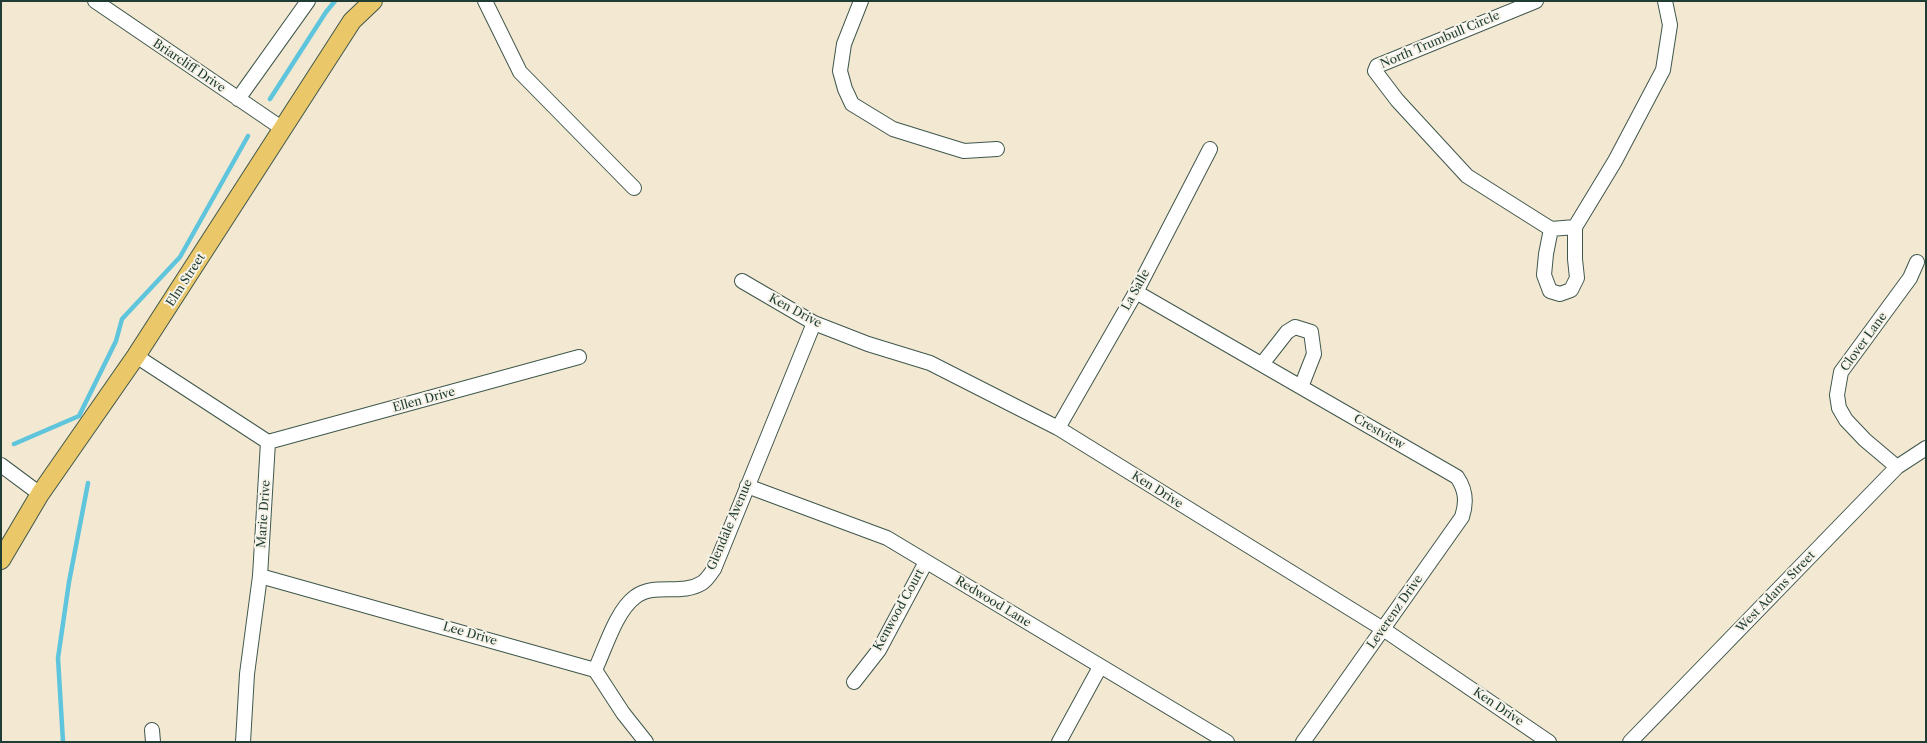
<!DOCTYPE html>
<style>
body{margin:0}
#map{position:relative;width:1927px;height:743px;overflow:hidden;background:#f3e8d1;font-family:"Libre Caslon Text",serif}
canvas{display:block}
.frame{position:absolute;inset:0;border:2px solid #1f3d34;pointer-events:none}
</style>
<div id="map">
<canvas width="1927" height="743"></canvas>
<div class="frame"></div>
</div>
<script>
const ctx = document.querySelector('canvas').getContext('2d');
ctx.lineJoin = 'round';
function strokePath(path, color, width, dash) { ctx.strokeStyle = color; ctx.lineWidth = width; ctx.lineCap = dash ? 'butt' : 'round'; ctx.setLineDash(dash || []); ctx.stroke(path); }
function drawText(font, color, halo, rows, align = 'center') {
  ctx.font = font + ' "Libre Caslon Text",serif'; ctx.lineWidth = 4; ctx.setLineDash([]); ctx.textBaseline = 'middle'; ctx.strokeStyle = halo; ctx.fillStyle = color; for (const [text, x, y, turn = 0] of rows) {
    ctx.save(); ctx.translate(x, y); ctx.rotate((+turn || 0) * Math.PI / 180); ctx.textAlign = isNaN(turn) ? turn : align; if (halo) ctx.strokeText(text, 0, 0); ctx.fillText(text, 0, 0); ctx.restore();
  }
}
strokePath(new Path2D(`
 M270,99l56,-87 9,-11
 M14,444l65,-28 37,-75 6,-22 58,-62 68,-121
 M63,742l-5,-84 11,-76 19,-99`), '#5fc5dc', 4.5);
const minor = new Path2D(`
 M95,1l188,128
 M485,1l35,71 114,116
 M861,1l-17,43 -4,27 5,18 7,15 41,25 45,14 26,8 33,-2
 M1536,1l-159,65 -2,5 22,29 70,76 84,53 24,-2 40,-66 48,-91 7,-45 -5,-24
 M238,99l70,-98
 M1551,229l-5,25 -2,21 6,16 10,3 11,-4 6,-12 -2,-19v-32
 M742,281l72,42 54,21 62,19 128,65 325,201 166,113
 M1136,292l321,185c9,13 10,25 5,40l-159,225
 M136,356l132,86
 M1262,364l25,-32 8,-5 16,5 3,22 -13,33
 M1058,428l78,-136 74,-143
 M268,442l311,-85
 M1,465l39,29
 M1897,467l-32,-27 -19,-20 -7,-12 -2,-13 4,-23 69,-94 7,-16
 M747,486l140,52 340,204
 M260,576l335,94 28,43 23,29
 M595,670c10,-21 21,-59 40,-73 20,-15 46,-1 67,-14 5,-3 9,-10 12,-14l100,-246
 M854,682l25,-32 47,-88
 M152,730l1,12
 M243,742l4,-68 13,-98 8,-134
 M1059,742l41,-75
 M1630,742l267,-275 29,-19`);
const major = new Path2D(`
 M1,560l39,-66 96,-138 216,-335 21,-20`);
strokePath(minor, '#3f574c', 16);
strokePath(major, '#3f574c', 20);
strokePath(minor, '#fff', 14);
strokePath(major, '#eac769', 18);
drawText('12px', '#1f3d34', '#f7f3e8', [
 ["North Trumbull Circle",1440,40,-23],
 ["Briarcliff Drive",189,66,34],
 ["Elm Street",186,280,-57],
 ["La Salle",1136,290,-61],
 ["Ken Drive",795,311,28],
 ["Clover Lane",1864,342,-54],
 ["Ellen Drive",424,400,-15],
 ["Crestview",1379,432,30],
 ["Ken Drive",1157,490,32],
 ["Marie Drive",264,514,-86],
 ["Glendale Avenue",730,525,-67],
 ["West Adams Street",1776,592,-46],
 ["Redwood Lane",993,602,31],
 ["Kenwood Court",899,610,-61],
 ["Leverenz Drive",1395,612,-55],
 ["Lee Drive",470,634,16],
 ["Ken Drive",1498,707,34]
]);
</script>
